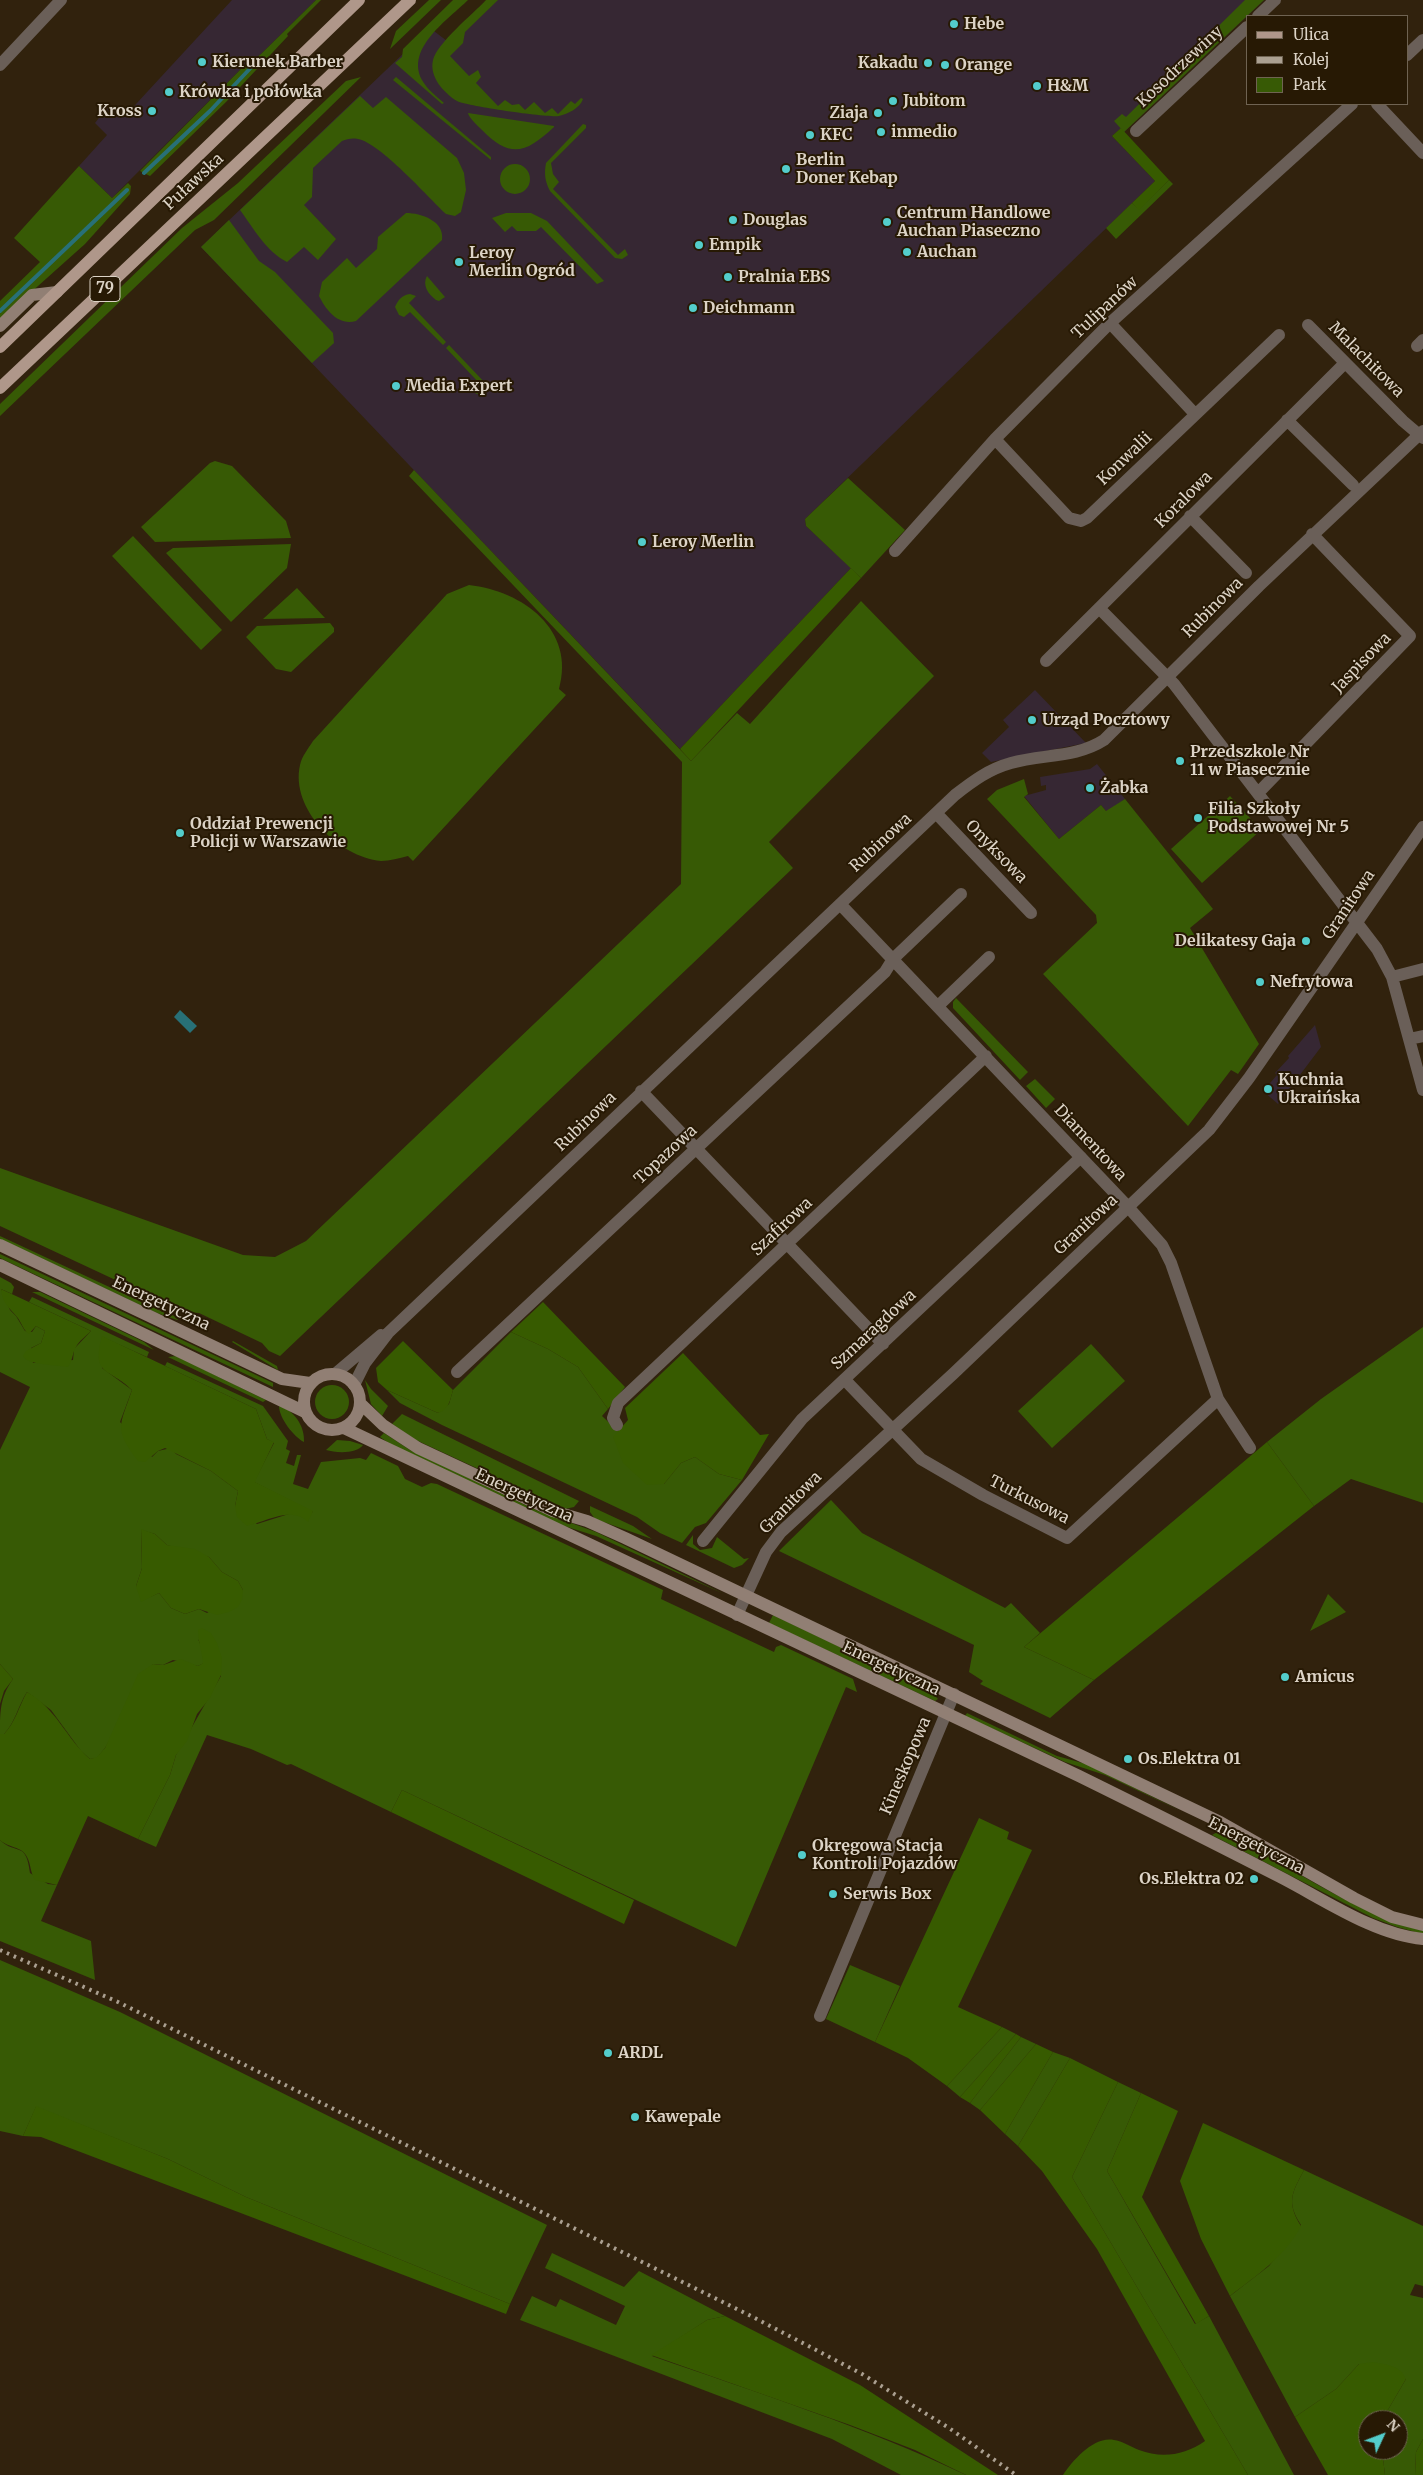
<!DOCTYPE html>
<meta charset="utf-8">
<style>
body{margin:0}
#map{position:relative;width:1423px;height:2475px;overflow:hidden;background:#31220d;font-family:Merriweather,serif}
canvas{display:block}
.legend{position:absolute;left:1246px;top:15px;width:162px;height:90px;box-sizing:border-box;background:#271904;border:1px solid #6f6352;margin:0;padding:6px 9px;list-style:none;font-size:15px;color:#dcd3c6}
.legend li{display:flex;align-items:center;gap:10px;height:25px}
.legend b{width:25px;border:1px solid #6f6352}
.north{position:absolute;left:1358px;top:2410px;width:50px;height:50px;box-sizing:border-box;background:#271904;border:1px solid #6f6352;border-radius:50%;rotate:47deg;font-size:14px;font-weight:700;line-height:20px;text-align:center;color:#dcd3c6}
.north::after{content:'';display:block;margin:auto;width:18px;height:22px;background:#53cdcb;clip-path:polygon(50% 0,100% 100%,50% 72%,0 100%)}
</style>
<div id="map">
<canvas width="1423" height="2475"></canvas>
<ul class="legend">
<li><b style="height:6px;background:#af978a"></b>Ulica</li>
<li><b style="height:6px;background:#aba091"></b>Kolej</li>
<li><b style="height:14px;background:#375a05"></b>Park</li>
</ul>
<div class="north">N</div>
</div>
<script>
const ctx = document.querySelector('canvas').getContext('2d');
ctx.lineJoin = 'round';
function paint(path, color) { ctx.fillStyle = color; ctx.fill(path, 'evenodd'); }
function strokePath(path, color, width, dash) { ctx.strokeStyle = color; ctx.lineWidth = width; ctx.lineCap = dash ? 'butt' : 'round'; ctx.setLineDash(dash || []); ctx.stroke(path); }
function drawText(font, color, halo, rows, align = 'center') {
  ctx.font = font + ' Merriweather,serif'; ctx.lineWidth = 4; ctx.setLineDash([]); ctx.textBaseline = 'middle'; ctx.strokeStyle = halo; ctx.fillStyle = color; for (const [text, x, y, turn = 0] of rows) {
    ctx.save(); ctx.translate(x, y); ctx.rotate((+turn || 0) * Math.PI / 180); ctx.textAlign = isNaN(turn) ? turn : align; if (halo) ctx.strokeText(text, 0, 0); ctx.fillText(text, 0, 0); ctx.restore();
  }
}
paint(new Path2D(`
 M232,0h84l-55,54 -20,15 -129,129 -33,-32 28,-31 -12,-12 14,-18 15,12z
 M491,0h773l-140,132 -4,-3 -8,7 43,45 -350,338 1,7 45,42 -171,181 -479,-502 229,-219 17,13z
 M1035,690l51,53 -95,19 -9,-9 27,-26 -6,-7z
 M1097,764l28,35 -15,11 -4,1 -5,-6 -42,34 -35,-43 22,-6v-5l-5,1 -1,-9 50,-8z
 M1315,1025l6,22 -43,57 -15,-13 14,-16 -2,-2 14,-15 -1,-2z`), '#362733');
paint(new Path2D(`
 M316,0h5l-34,34 1,2 -62,66 -76,74 -10,-5 101,-102 20,-15z
 M429,0h12l-51,49 6,-18z
 M453,0h15c-19,19 -63,48 -46,80 5,9 14,16 22,23l-2,1 -47,-41 7,-6 1,-8z
 M486,0h12l-33,32 -2,11 -13,13 19,20 9,-6 3,7 -5,6 22,23 7,-6 7,5 7,-1 6,6 9,-8 11,11 7,-5 6,6 13,-13 4,3 6,-6 2,1c-3,9 -15,15 -24,17 -10,2 -93,-10 -102,-15 -13,-8 -28,-24 -24,-41 5,-18 39,-45 53,-60z
 M1245,0h19l-140,132 -10,-11 8,-7 4,3z
 M361,77l-147,143 -19,10 -195,186v-12l182,-176 56,-45 108,-102z
 M396,77l95,80v3l-98,-80z
 M360,96l13,12 13,-11 71,61 7,15 2,17 -5,22 -6,4 -9,-2c-18,-17 -66,-71 -88,-75 -6,-1 -11,0 -16,2l-29,27 -1,29 -8,8 32,34 -18,21 -14,-13 -17,15c-21,-11 -33,-33 -47,-52z
 M468,113l86,13v1c-27,25 -43,33 -72,3 -5,-5 -13,-12 -14,-17z
 M583,124l3,1v3l-35,35 2,11 6,8 -6,7 65,66 7,-6 3,6 -6,4 -7,-1 -65,-67c-5,-10 -6,-17 -4,-28z
 M500 179a15 15 0 1 1 30 0a15 15 0 1 1-30 0Z
 M79,166l33,32 16,-15 3,3 -1,8 -45,50 -85,76v-19l40,-39 -26,-24z
 M1169,180l4,4 -57,55 -10,-11 26,-25 7,6z
 M406,213c15,0 39,8 36,27l-86,81c-18,5 -30,-11 -37,-25l3,-14 25,-24 9,10 21,-19 1,-12z
 M506,213h25l16,8 57,60 -7,3 -56,-57 -5,4h-19l-5,-5 -7,6 -13,-14z
 M229,220l30,41 16,11 58,61 1,10 -22,20 -111,-116z
 M427,276l18,21 -6,4 -3,-1c-8,-6 -14,-15 -9,-24z
 M410,294l6,2 -7,7 37,39 -3,3 -33,-33 -6,5 -5,-2 -4,-8c3,-7 7,-12 15,-13z
 M449,345l38,40 -10,9 -2,-1 7,-7 -36,-38z
 M215,461l17,5 54,55 5,17 -136,4 -14,-15 69,-64z
 M414,470l277,291 46,-48 13,11 111,-123 73,75 -165,166 24,26 -513,488 -11,-5 -7,-8 -63,-30 -15,-1 -184,-86v-58l243,87 32,2 31,-16 375,-357 1,-122 -273,-286z
 M848,478l57,52 -44,48 -55,-52 -1,-7z
 M133,536l89,94 -21,20 -89,-94z
 M291,544l-4,24 -56,54 -65,-69 7,-5z
 M469,585c54,6 107,45 90,104l7,6 -153,166 -5,-5c-9,2 -18,5 -27,5 -42,-4 -91,-52 -81,-96 2,-9 8,-16 13,-24l134,-147z
 M297,588l28,30 -62,1z
 M330,623l4,5v4l-43,40 -15,-3 -30,-32 11,-11z
 M1024,779l4,15 -4,3 35,42 42,-34 5,6 19,-12 88,110 -23,19 69,116 -21,30 -7,-4 -43,56 -145,-152 54,-51 -1,-8 -109,-116 10,-9z
 M1230,796l31,34 -59,53 -31,-34z
 M956,998l72,74 -8,8 -67,-72v-6z
 M1035,1079l20,20 -9,9 -20,-22z
 M0,1236l163,76 17,6 -3,2 -20,-7 -157,-74z
 M0,1254l273,129v4l-273,-129z
 M0,1277l11,6 3,4 -2,7 -11,-5 9,21 6,6 9,15 7,1 4,-6 9,5 -4,12 -10,5 2,15 40,-3 1,-11 17,-18 -62,-29 3,-5 117,55 -2,5 -45,-20v31l30,22 -12,32 32,35 6,-6 13,-3 5,6 35,17 27,20 -3,15 22,18 35,-11 8,2 13,-3 -59,-30 20,-39 -7,-4 -11,-30 -91,-43 2,-4 96,44 25,35 -2,8 4,2 -4,12 8,3 3,-11h4l-8,29 15,5 13,-27 39,-4 6,2 5,-7 27,13 7,13 17,8 9,-4 6,1 226,106 -2,9 113,53 2,-5 5,-2 72,34 4,13 -11,-5 -110,260 -334,-157 -11,22 -100,-48 -4,1 -36,-16 -44,-14 -51,112 -18,-8 32,-64 6,-20 45,-79 -23,-37 3,7 3,17 -6,3 -25,-6 -10,5 -10,-1 -48,84 -8,10 -7,1 -9,-8 -30,-41 -24,-18c-9,14 -12,31 -23,42h-4c0,-22 0,-37 13,-55l-13,-15v-214l30,-63 -30,-15zM141,1530l14,4 12,11 42,12 13,15 16,9 5,9 -36,23 -8,-4 -14,5 -14,-6 -12,-15 -9,4 -14,-11 6,-18z
 M32,1292h8l104,50 10,8z
 M1423,1327v176l-72,-24 -37,27 -47,-64 54,-43z
 M511,1332l37,17 30,18 30,42 -6,7 16,15 46,53 17,-21 14,-6 24,17 23,6 -36,43 -11,4 -13,16 -22,-10 -23,-16 -195,-92 -42,-22 -13,-13 51,23 11,-9 4,-14z
 M233,1341l44,25 1,4 -46,-28z
 M1091,1344l34,37 -73,67 -34,-37z
 M176,1356l90,44 -3,2 -95,-45z
 M365,1380l6,9 17,17 -6,10 -11,-12z
 M315 1402a17 17 0 1 1 34 0a17 17 0 1 1-34 0Z
 M279,1406c15,4 26,20 25,36 -10,-5 -25,-24 -25,-36z
 M402,1414l177,87 -5,6 -9,2 -149,-69 -24,-16z
 M384,1433l26,17 128,61 58,21 128,62 -128,-58 -35,-11 -171,-81 -10,-7z
 M337,1440l13,1 13,4c-6,9 -27,8 -37,5z
 M831,1500l31,33 143,75 6,-5 29,30 -16,14 70,33 -44,38 -70,-34 3,-3 -14,-9 5,-27 -195,-94z
 M590,1506l43,20 19,13 -57,-20 -5,-7z
 M693,1535v9l7,6 12,-2 5,-11 27,22 5,-1 -7,7 -8,3 -48,-23z
 M1328,1594l18,18 -36,19z
 M773,1615l157,75 8,9 -3,2 -166,-78z
 M967,1713l90,43 29,8 95,47 -76,-36 -40,-13 -100,-46z
 M1221,1830c67,35 128,80 202,101v3l-26,-7 -24,-9 -161,-83z
 M0,1840c17,16 26,0 30,33l18,11 9,1 -16,36 50,20 4,39 -95,-39z
 M0,1960l120,52 427,213 -37,79 -264,-107 -78,-38 -132,-52 -13,29 -23,-5z
 M850,1965l50,21 -25,56 -49,-23z
 M1002,2027l14,7 -56,63 -13,-11z
 M1021,2037l15,7 -56,66 -10,-7z
 M1053,2052l17,6 -52,88 -13,-12z
 M1118,2082l23,11 -34,78 88,153 14,-8 85,159h-46l-176,-298z
 M1304,2170l119,56v60l-8,-2 -5,11 13,3v141l-7,13 -1,23h-30l-3,-25h16v-30h-16l24,-41 -47,-15 -23,25 -41,28 -65,-121 39,-30 32,-41c-15,-23 -9,-32 3,-55z
 M552,2253l72,34 15,-16 86,45 -18,4 -55,36c106,37 213,71 314,119h-65l-69,-36 -312,-119 12,-24 24,11 4,-8 56,26 9,-19 -80,-38z`), '#375a05');
paint(new Path2D(`
 M1121,128l48,52 -30,30 -7,-7 23,-22 -43,-45z
 M851,568l10,10 -170,183 -11,-12z
 M1,1289l90,42c-5,5 -12,10 -15,16 -4,7 -3,13 -8,20 -11,-2 -41,-2 -45,-11l3,-5 15,-8 4,-12 -9,-5 -7,8c-6,-4 -7,-11 -12,-17 -8,-10 -15,-14 -16,-28z
 M543,1302l82,85 -17,22 -30,-42 -30,-18 -37,-17z
 M102,1336l154,73 11,30 7,3 -19,40 58,29 -5,11c-17,-16 -40,-1 -61,4l-10,-9 -2,-11 3,-15 -27,-20 -46,-23 -7,3 -13,11 -7,-1c-25,-33 -18,-35 -6,-71 -23,-23 -41,-13 -30,-54z
 M403,1341l50,49c-3,10 -4,20 -15,23l-51,-23 -9,-8 -2,-14z
 M683,1353l77,82 9,-1 -27,46 -23,-6 -24,-17 -14,6 -17,21 -17,1 -24,-22 -10,-26 15,-17 -3,-12z
 M1267,1442l47,64 -220,174 -70,-33z
 M141,1529l14,5 12,11 28,4 14,8 13,15 16,9 5,9 -1,10 -4,7 -9,5 -12,3 -18,-6 -14,5 -14,-6 -12,-15 -18,9 -5,-16 6,-18z
 M202,1628l9,5 6,10 5,15 -1,17 -11,23 -13,16 -10,27 -11,14 -6,20 -32,64 -50,-23 -31,69 -22,-5c-5,-8 -4,-16 -8,-23 -5,-11 -19,-9 -27,-17v-106h4c11,-11 15,-28 23,-42 29,16 39,46 63,67l7,-2 8,-9 33,-74 15,-10 10,1 18,-6 17,7 5,-3c-1,-11 -5,-22 -5,-33z
 M0,1664l13,15 -9,12 -4,13z
 M402,1790l232,110 -10,24 -233,-112z
 M979,1818l30,14 -2,7 25,11 -74,157 44,20 -55,59 -39,-28 -33,-16z
 M1016,2034l5,3 -51,66 -10,-6z
 M1036,2044l17,8 -48,82 -25,-24z
 M1070,2058l48,24 -46,95 176,298h-185c10,-15 31,-39 51,-35 8,1 17,7 25,10 23,9 46,5 66,-9l-108,-192 -55,-78 -24,-25z
 M1141,2093l37,18 -36,86 67,119 -13,8 -89,-153z
 M36,2106l132,53 78,38 264,107 -4,10 -465,-177 -18,-1z
 M1203,2123l101,47c-12,23 -18,32 -3,56 -16,31 -44,49 -71,70l-29,-57 -21,-58z
 M725,2316l135,69 138,90h-32l-51,-25 -65,-25 -199,-70 56,-35z
 M1373,2362c15,3 27,3 33,17l-24,41h-14v30h14l3,25h-57l-33,-58 41,-28 23,-25z
 M1423,2439v36h-8l1,-23z`), '#375b00');
paint(new Path2D(`
 M180,1010l17,16 -7,7 -16,-16z`), '#287077');
strokePath(new Path2D(`
 M144,173l66,-62 49,-52
 M0,311l127,-121`), '#287077', 4);
strokePath(new Path2D(`
 M1258,16l17,-16
 M1407,55l16,-15
 M0,65l61,-65
 M1377,104l46,49
 M1136,131l111,-104
 M1110,323l85,91
 M1308,325l95,96 20,17
 M1417,346l6,-6
 M1287,420l66,65
 M995,439l74,79 12,3 6,-3 192,-183
 M1190,516l56,57
 M895,551l100,-112 115,-116 242,-219
 M1099,608l75,76 203,265 15,28 31,113
 M1046,661l299,-298
 M1259,792l151,-156 -98,-102
 M936,813l95,100
 M840,904l289,304 33,37 9,18 47,136 32,49
 M1392,977l31,-8
 M938,1006l51,-49
 M1409,1039l14,-3
 M641,1091l242,253
 M457,1372l428,-400 8,-13 68,-65
 M335,1374l46,-39
 M845,1380l76,79 62,36 84,43 151,-139
 M354,1385l11,-22 23,-30 567,-538c18,-14 34,-26 56,-32 32,-9 65,-5 93,-23l155,-154 164,-155
 M617,1425l-4,-7 5,-15 368,-347
 M703,1541l99,-122 279,-262
 M737,1615l29,-63 15,-20 172,-158 256,-244 40,-52 174,-251
 M820,2016l134,-322`), '#6a5f58', 12);
strokePath(new Path2D(`
 M0,326l32,-31 25,-3
 M0,1245l282,134 28,4
 M0,1265l305,147
 M304 1402a28 28 0 1 1 56 0a28 28 0 1 1-56 0Z
 M360,1403l23,22 35,23 135,63 34,10 38,17 595,284 134,76 38,19 31,8
 M344,1428l735,348c67,33 135,67 201,101 43,22 95,58 143,62`), '#917f74', 12);
strokePath(new Path2D(`
 M0,347l359,-347
 M0,388l410,-388`), '#af978a', 12);
strokePath(new Path2D(`
 M0,1950l118,52 633,314 111,58 87,54 67,47`), '#aba091', 4, [2.5, 5]);
for (const [x, y, r, color] of [
 [954,24,5,"#53cdcb"],
 [202,62,5,"#53cdcb"],
 [928,63,5,"#53cdcb"],
 [945,65,5,"#53cdcb"],
 [1037,86,5,"#53cdcb"],
 [169,92,5,"#53cdcb"],
 [893,101,5,"#53cdcb"],
 [152,111,5,"#53cdcb"],
 [878,113,5,"#53cdcb"],
 [881,132,5,"#53cdcb"],
 [810,135,5,"#53cdcb"],
 [786,169,5,"#53cdcb"],
 [733,220,5,"#53cdcb"],
 [887,222,5,"#53cdcb"],
 [699,245,5,"#53cdcb"],
 [907,252,5,"#53cdcb"],
 [459,262,5,"#53cdcb"],
 [728,277,5,"#53cdcb"],
 [693,308,5,"#53cdcb"],
 [396,386,5,"#53cdcb"],
 [642,542,5,"#53cdcb"],
 [1032,720,5,"#53cdcb"],
 [1180,761,5,"#53cdcb"],
 [1090,788,5,"#53cdcb"],
 [1198,818,5,"#53cdcb"],
 [180,833,5,"#53cdcb"],
 [1306,941,5,"#53cdcb"],
 [1260,982,5,"#53cdcb"],
 [1268,1089,5,"#53cdcb"],
 [1285,1677,5,"#53cdcb"],
 [1128,1759,5,"#53cdcb"],
 [802,1855,5,"#53cdcb"],
 [1254,1879,5,"#53cdcb"],
 [833,1894,5,"#53cdcb"],
 [608,2053,5,"#53cdcb"],
 [635,2117,5,"#53cdcb"]
]) { const dot = new Path2D(); dot.arc(x, y, r, 0, 2 * Math.PI); ctx.fillStyle = color; ctx.fill(dot); strokePath(dot, '#271904', 2); }
for (const [x, y, w] of [
 [105,289,30]
]) { const box = new Path2D(); box.roundRect(x - w / 2, y - 12.5, w, 25, 4); ctx.fillStyle = '#271904'; ctx.fill(box); strokePath(box, '#dcd3c6', 1); }
drawText('bold 15px', '#dcd3c6', null, [
 ["79",105,289]
]);
drawText('bold 16px', '#dcd3c6', '#271904', [
 ["Hebe",964,24],
 ["Kierunek Barber",212,62],
 ["Kakadu",918,63,"right"],
 ["Orange",955,65],
 ["H&M",1047,86],
 ["Krówka i połówka",179,92],
 ["Jubitom",903,101],
 ["Kross",142,111,"right"],
 ["Ziaja",868,113,"right"],
 ["inmedio",891,132],
 ["KFC",820,135],
 ["Berlin",796,160],
 ["Doner Kebap",796,178],
 ["Centrum Handlowe",897,213],
 ["Auchan Piaseczno",897,231],
 ["Douglas",743,220],
 ["Empik",709,245],
 ["Auchan",917,252],
 ["Leroy",469,253],
 ["Merlin Ogród",469,271],
 ["Pralnia EBS",738,277],
 ["Deichmann",703,308],
 ["Media Expert",406,386],
 ["Leroy Merlin",652,542],
 ["Urząd Pocztowy",1042,720],
 ["Przedszkole Nr",1190,752],
 ["11 w Piasecznie",1190,770],
 ["Żabka",1100,788],
 ["Filia Szkoły",1208,809],
 ["Podstawowej Nr 5",1208,827],
 ["Oddział Prewencji",190,824],
 ["Policji w Warszawie",190,842],
 ["Delikatesy Gaja",1296,941,"right"],
 ["Nefrytowa",1270,982],
 ["Kuchnia",1278,1080],
 ["Ukraińska",1278,1098],
 ["Amicus",1295,1677],
 ["Os.Elektra 01",1138,1759],
 ["Okręgowa Stacja",812,1846],
 ["Kontroli Pojazdów",812,1864],
 ["Os.Elektra 02",1244,1879,"right"],
 ["Serwis Box",843,1894],
 ["ARDL",618,2053],
 ["Kawepale",645,2117]
], 'left');
drawText('16px', '#dcd3c6', '#271904', [
 ["Kosodrzewiny",1180,67,-43],
 ["Puławska",194,182,-43],
 ["Tulipanów",1105,308,-43],
 ["Malachitowa",1366,360,45],
 ["Konwalii",1125,459,-44],
 ["Koralowa",1184,500,-45],
 ["Rubinowa",1213,608,-45],
 ["Jaspisowa",1362,663,-46],
 ["Rubinowa",881,843,-43],
 ["Onyksowa",996,852,46],
 ["Granitowa",1349,905,-56],
 ["Rubinowa",586,1122,-44],
 ["Diamentowa",1090,1143,47],
 ["Topazowa",666,1155,-43],
 ["Granitowa",1086,1225,-43],
 ["Szafirowa",782,1227,-43],
 ["Energetyczna",161,1304,25],
 ["Szmaragdowa",874,1330,-43],
 ["Energetyczna",524,1496,25],
 ["Turkusowa",1029,1500,27],
 ["Granitowa",791,1503,-45],
 ["Energetyczna",891,1669,25],
 ["Kineskopowa",906,1766,-67],
 ["Energetyczna",1256,1846,27]
]);
</script>
